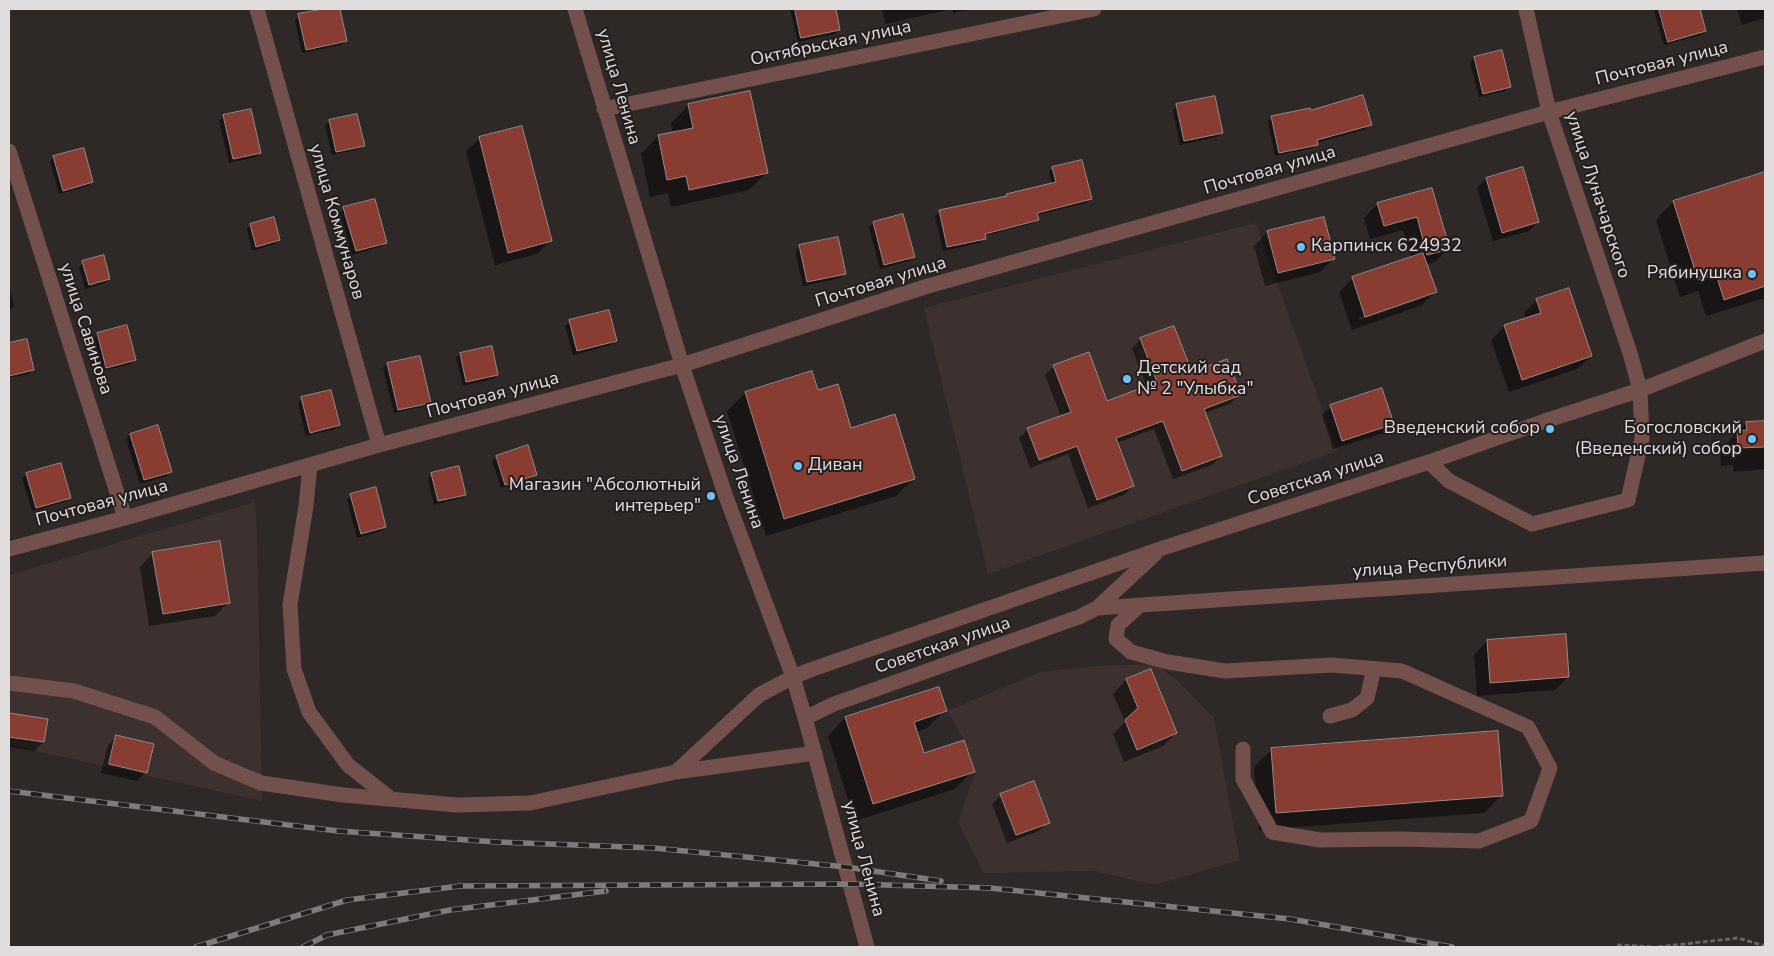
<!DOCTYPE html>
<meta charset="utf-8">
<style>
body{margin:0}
#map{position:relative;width:1774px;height:956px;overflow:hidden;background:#2e2827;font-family:"Nunito Sans",sans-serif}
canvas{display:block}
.frame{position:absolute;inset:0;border:10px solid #e1dddc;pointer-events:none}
</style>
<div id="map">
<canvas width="1774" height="956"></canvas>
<div class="frame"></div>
</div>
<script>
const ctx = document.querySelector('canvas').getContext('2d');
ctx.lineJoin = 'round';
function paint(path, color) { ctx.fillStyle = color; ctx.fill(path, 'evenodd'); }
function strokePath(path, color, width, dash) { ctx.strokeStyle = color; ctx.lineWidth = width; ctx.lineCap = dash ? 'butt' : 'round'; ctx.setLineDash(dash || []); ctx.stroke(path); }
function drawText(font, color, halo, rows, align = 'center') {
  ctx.font = font + ' "Nunito Sans",sans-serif'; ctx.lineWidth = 4; ctx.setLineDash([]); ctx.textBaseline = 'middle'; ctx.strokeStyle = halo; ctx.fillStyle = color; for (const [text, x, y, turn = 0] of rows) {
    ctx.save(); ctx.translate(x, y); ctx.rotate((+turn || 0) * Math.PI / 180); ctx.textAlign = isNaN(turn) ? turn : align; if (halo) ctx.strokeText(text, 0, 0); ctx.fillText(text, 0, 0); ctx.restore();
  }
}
paint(new Path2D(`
 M1256,223l81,228 -349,123 -64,-266z
 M255,502l2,32 5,267 -253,-56v-170z
 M1156,664l22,17 36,37 26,142 -85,25 -60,-14 -111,2 -26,-51 17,-50 -11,-32 -17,-29 94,-39 54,-6z`), '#3d312f');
paint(new Path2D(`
 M329,9h10l7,32 -5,4 -39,8 -7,-33 4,-5z
 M790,9h44l5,21 -4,4 -37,8z
 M882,9h92l-21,4 -1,-4 -67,15z
 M1657,9h42l6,22 -4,4 -37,10 -10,-34z
 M1737,9h28v9l-23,7z
 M1475,58l34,29 -4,4 -26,6 -9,-34z
 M749,93l18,79 -18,18 -78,17 -3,-14 -18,4 -9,-43 17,-18 15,-3 -2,-10 17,-17z
 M1177,106l45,27 -5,4 -37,8 -7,-35z
 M1310,111l60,14 -4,4 -50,14 -3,5 -38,8 -7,-35 4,-4z
 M223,117l37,36 -4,4 -27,6 -10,-42z
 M330,121l33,24 -4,4 -27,6 -7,-30z
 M480,138l70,103 -13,13 -42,11 -29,-114z
 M54,157l38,25 -4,4 -29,8 -9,-33z
 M1053,168l37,31 -4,4 -49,12 1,4 -4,4 -50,13v3l-4,4 -37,8 -8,-35 5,-5 65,-13 2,-3 45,-11 -3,-12z
 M1522,169l16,53 -9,9 -36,10 -16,-53 9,-9z
 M1765,174v124l-59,18 -8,-25 -18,6 -24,-77 17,-18z
 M1432,189l16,60 -13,13 -9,3 9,27 -13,13 -70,25 -13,-38 13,-13 59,-21 -8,-28 -33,9 -6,-21 14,-14zM1421,296v3l-61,21 -1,-2z
 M344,208l42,34 -4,4 -30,9 -12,-42z
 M873,223l40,34 -4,4 -29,8 -11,-42z
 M251,225l28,15 -4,4 -23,7 -5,-22z
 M1268,232l66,26 -14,14 -55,14 -11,-40z
 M800,246l44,28 -4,4 -37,8 -8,-35z
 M83,263l26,16 -4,4 -20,6 -6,-22z
 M9,287l5,19 -5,5z
 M1537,300l54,56 -14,13 -68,23 -18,-52 14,-14 21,-7 -2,-6z
 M570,322l45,19 -4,4 -38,10 -8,-29z
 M97,334l38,26 -4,4 -29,7 -9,-33z
 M1141,339l50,35 48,21 -9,9 -25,9 16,43 -9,9 -39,14 -19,-50 -37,14 16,43 -9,9 -36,13 -20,-54 -38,14 -11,-30 9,-9 33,-12 -16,-42 9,-9 52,36 41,-14 -15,-40z
 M26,341l7,29 -4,4 -20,4v-33z
 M460,354l37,21 -4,4 -30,7 -7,-28z
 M387,364l43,38 -5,4 -31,7 -11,-45z
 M811,372l7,20 32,38 64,48 -18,18 -130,40 -39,-125 18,-18z
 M302,399l37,25 -4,5 -29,7 -8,-33z
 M1331,407l62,17 -9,9 -51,16 -11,-34z
 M1765,422v47l-31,3 -1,-7 -12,1 -1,-16 27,-27z
 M157,427l14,44 -5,5 -26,8 -14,-45 4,-4z
 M497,457l39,17 -4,4 -31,10 -9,-27z
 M27,474l43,24 -5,4 -33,9 -10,-33z
 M432,474l33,20 -4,4 -27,7 -6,-26z
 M351,495l34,32 -4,4 -24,7 -10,-39z
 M153,553l76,49 -14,14 -66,10 -9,-59z
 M1487,641l81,36 -13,13 -78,6 -3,-41z
 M1151,671l25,62 -13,13 -39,16 -11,-28 12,-12 -12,-28 13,-14z
 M938,689l7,21 -18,18 -11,4 7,23 50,16 -18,18 -100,32 -27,-85 17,-18z
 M9,714l38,6 -4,22 -9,9 -25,-4z
 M117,736l29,36 -9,9 -36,-8 7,-28z
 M1272,749l229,47 -17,17 -225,17 -5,-63z
 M1001,795l47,27 -9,9 -32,12 -15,-39z`), '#0007');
const building = new Path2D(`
 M323,9h17l7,32 -41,9 -8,-36z
 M795,9h41l4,21 -39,8z
 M1659,9h41l6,22 -38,11z
 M1502,50l9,37 -28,7 -9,-37z
 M750,91l18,82 -79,17 -3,-14 -19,4 -9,-45 35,-7 -5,-24z
 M1363,95l9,30 -55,15 1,5 -39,8 -8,-37 39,-8 1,2z
 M1215,96l8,37 -39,8 -8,-37z
 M251,109l10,44 -28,6 -10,-44z
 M357,114l8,32 -29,6 -7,-32z
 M522,126l30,115 -44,12 -29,-116z
 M84,148l9,34 -30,9 -10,-35z
 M1082,160l10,39 -55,14 2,7 -54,14 1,5 -39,8 -8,-37 68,-14 -1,-2 50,-12 -4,-15z
 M1523,167l16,55 -37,11 -16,-55z
 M1765,172v114l-41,14 -8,-26 -18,6 -25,-79z
 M1432,188l18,61 -23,6 -10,-38 -33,9 -7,-23z
 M375,199l12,44 -31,8 -13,-44z
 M903,214l12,43 -31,8 -11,-43z
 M274,217l6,23 -24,7 -6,-23z
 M1324,217l11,42 -57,14 -11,-42z
 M838,237l8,37 -39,8 -8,-37z
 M1423,253l14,39 -72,25 -13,-40z
 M104,255l6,24 -21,6 -7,-24z
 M1569,288l23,68 -70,24 -18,-55 37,-12 -5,-14z
 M609,310l8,31 -40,10 -8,-31z
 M127,325l9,35 -30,8 -9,-35z
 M1174,326l18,46 35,-13 14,36 -37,14 18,47 -40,15 -19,-50 -47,17 18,48 -37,14 -20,-54 -38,14 -12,-32 44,-16 -18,-47 36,-13 18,49 50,-19 -17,-44z
 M27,339l7,31 -25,6v-33z
 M492,346l6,29 -32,7 -6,-29z
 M420,356l11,47 -33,7 -11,-47z
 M812,371l6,19 20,-6 13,44 44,-14 20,65 -131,40 -39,-127z
 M1382,388l12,36 -52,17 -12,-36z
 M331,390l9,35 -30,8 -9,-36z
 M1765,421v26l-27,1 -1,-17 10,-1 -1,-8z
 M158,425l14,47 -28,8 -14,-46z
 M528,445l9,30 -32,10 -9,-29z
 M61,463l10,35 -35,10 -10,-35z
 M459,466l7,29 -28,6 -7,-28z
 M376,487l10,40 -25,7 -11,-40z
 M220,541l10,62 -67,11 -11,-62z
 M1566,634l3,43 -79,6 -3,-43z
 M1151,669l26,64 -40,17 -12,-30 13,-12 -12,-29z
 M939,687l8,24 -33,11 10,31 40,-13 11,32 -102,32 -28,-87z
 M9,713l39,6 -4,23 -35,-5z
 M1498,731l5,65 -227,17 -5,-65z
 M116,735l38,9 -7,29 -38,-9z
 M1034,781l16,42 -34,12 -16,-41z`);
paint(building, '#893c32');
strokePath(building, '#938b8a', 1);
strokePath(new Path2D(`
 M1617,945l37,2
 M1658,947l80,-9 27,8`), '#6a6463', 3, [5, 2.5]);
strokePath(new Path2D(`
 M257,9l122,436
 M575,9l107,356 43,129 68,183 12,41 62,229
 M604,109l490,-100
 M9,151l116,367
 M1429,462l20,19 83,43 96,-24 14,-62 -2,-48 -10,-37 -81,-241 -23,-103
 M310,465l-4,41 -16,99 4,64 15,43 39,53 43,34
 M9,549l116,-31 254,-73 303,-80 246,-79 621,-174 216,-55
 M1139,606l-21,19 -2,14 15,13 37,10 57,9 107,-6 70,6 126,56 22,41 -19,53 -52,20 -82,-2 -77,1 -48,-8 -29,-53v-30
 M1097,608l668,-45
 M9,683l65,8 81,26 59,46 47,20 82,12 114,10 73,-2 146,-31 139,-19
 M1330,716l22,-6 15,-12 7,-29
 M805,718l29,-14 245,-87 18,-9 58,-54
 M676,772l83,-77 34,-18 17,-7 350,-121 269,-87 116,-41 95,-31 125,-49`), '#73504b', 15);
const rail = new Path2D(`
 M9,791l329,40 159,11 157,6 192,19 95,14
 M196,947l151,-47 113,-14 391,-2 139,4 300,31 162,28
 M303,947l24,-12 123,-25 156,-19`);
strokePath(rail, '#807b7a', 5.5);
strokePath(rail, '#241e1e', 4, [11]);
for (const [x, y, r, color] of [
 [1301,247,5,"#72c1f5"],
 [1752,274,5,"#72c1f5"],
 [1127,379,5,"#72c1f5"],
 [1550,429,5,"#72c1f5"],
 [1752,439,5,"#72c1f5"],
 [798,466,5,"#72c1f5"],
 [711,496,5,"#72c1f5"]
]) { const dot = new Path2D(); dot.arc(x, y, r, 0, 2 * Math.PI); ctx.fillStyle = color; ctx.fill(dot); strokePath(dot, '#241e1e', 2); }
drawText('18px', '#e1dddc', '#241e1e', [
 ["Октябрьская улица",831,44,-12],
 ["Почтовая улица",1662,64,-14],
 ["улица Ленина",618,87,74],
 ["Почтовая улица",1270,171,-16],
 ["улица Луначарского",1597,195,72],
 ["улица Коммунаров",336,222,74],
 ["Почтовая улица",881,283,-17],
 ["улица Савинова",85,329,72],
 ["Почтовая улица",493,396,-15],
 ["улица Ленина",738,472,71],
 ["Советская улица",1316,479,-18],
 ["Почтовая улица",102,504,-15],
 ["улица Республики",1430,567,-4],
 ["Советская улица",943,646,-19],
 ["улица Ленина",863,859,75]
]);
drawText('18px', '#e1dddc', '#241e1e', [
 ["Карпинск 624932",1311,247,"left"],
 ["Рябинушка",1742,274],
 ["Детский сад",1137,369,"left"],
 ["№ 2 \"Улыбка\"",1137,390,"left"],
 ["Введенский собор",1540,429],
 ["Богословский",1742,429],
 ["(Введенский) собор",1742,450],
 ["Диван",808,466,"left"],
 ["Магазин \"Абсолютный",701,486],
 ["интерьер\"",701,507]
], 'right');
</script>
